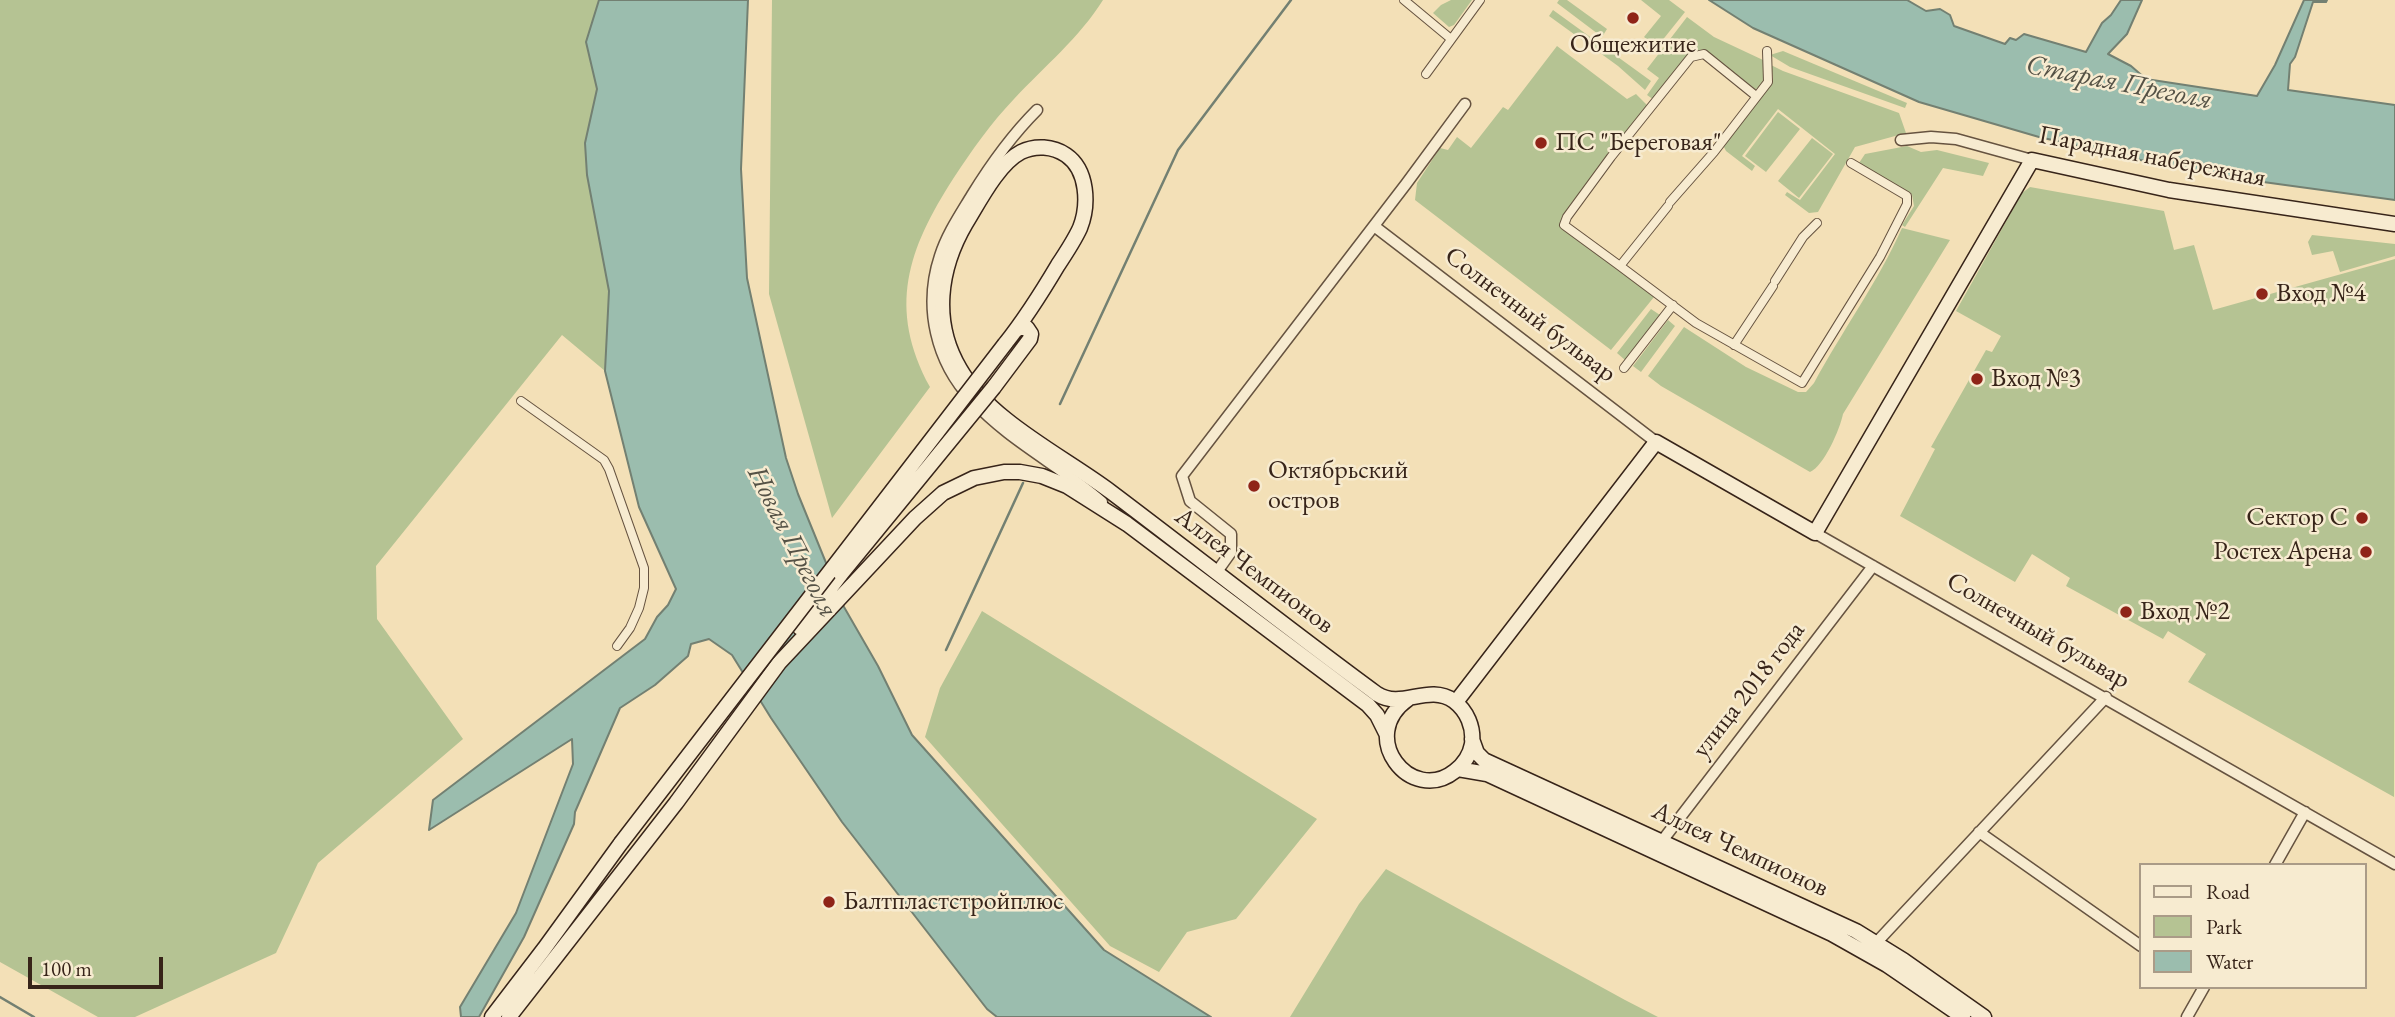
<!DOCTYPE html>
<meta charset="utf-8">
<style>
body{margin:0}
#map{position:relative;width:2395px;height:1017px;overflow:hidden;background:#f3e0b7;font-family:"EB Garamond",serif}
canvas{display:block}
.legend{position:absolute;left:2139px;top:863px;width:228px;height:126px;box-sizing:border-box;background:#f7ebd0;border:2px solid #aa9b87;margin:0;padding:9px 12px;list-style:none;font-size:21px;color:#372419}
.legend li{display:flex;align-items:center;gap:14px;height:35px}
.legend b{width:35px;border:2px solid #aa9b87}
.scale{position:absolute;left:28px;top:957px;width:135px;height:32px;box-sizing:border-box;border:4px solid #372419;border-top:0;padding-left:9px;font-size:21px;line-height:24px;white-space:nowrap;color:#372419;-webkit-text-stroke:5px #f7ebd0;paint-order:stroke}
</style>
<div id="map">
<canvas width="2395" height="1017"></canvas>
<ul class="legend">
<li><b style="height:9px;background:#f7ebd0"></b>Road</li>
<li><b style="height:19px;background:#b5c393"></b>Park</li>
<li><b style="height:19px;background:#9bbdae"></b>Water</li>
</ul>
<div class="scale">100 m</div>
</div>
<script>
const ctx = document.querySelector('canvas').getContext('2d');
ctx.lineJoin = 'round';
function paint(path, color) { ctx.fillStyle = color; ctx.fill(path, 'evenodd'); }
function strokePath(path, color, width, dash) { ctx.strokeStyle = color; ctx.lineWidth = width; ctx.lineCap = dash ? 'butt' : 'round'; ctx.setLineDash(dash || []); ctx.stroke(path); }
function drawText(font, color, halo, rows, align = 'center') {
  ctx.font = font + ' "EB Garamond",serif'; ctx.lineWidth = 5; ctx.setLineDash([]); ctx.textBaseline = 'middle'; ctx.strokeStyle = halo; ctx.fillStyle = color; for (const [text, x, y, turn = 0] of rows) {
    ctx.save(); ctx.translate(x, y); ctx.rotate((+turn || 0) * Math.PI / 180); ctx.textAlign = isNaN(turn) ? turn : align; if (halo) ctx.strokeText(text, 0, 0); ctx.fillText(text, 0, 0); ctx.restore();
  }
}
paint(new Path2D(`
 M0,0h599l-12,42 10,47 -12,54 2,32 22,116 -4,80 -43,-36 -186,231 1,53 86,120 -145,124 -42,90 -141,64h-37l-98,-55z
 M772,0h331c-23,37 -59,67 -89,99 -23,24 -42,51 -61,80 -45,70 -66,129 -23,208l-98,131 -63,-224z
 M1451,0h21l-18,25 -5,2 -16,-14 8,-8z
 M1559,0h8l40,29 -5,8 -45,-34z
 M1641,0h28l16,12 -28,35 -13,-10 17,-21z
 M1553,10l98,71 -6,9 -27,-24 -69,-50z
 M1687,17l27,20 49,23 2,21 -10,9 -51,-38 -14,2 -36,46 -7,-5 12,-17 -12,-9z
 M1557,46l70,53 9,-5 12,12 -42,51 -45,63v7l51,36 42,34 -43,53 -196,-150 2,-17 23,-35 8,2 9,-13 14,11 32,-41 5,3z
 M1783,51l124,52 -2,5 -115,-41 -20,-12z
 M1771,65l12,6 116,42 7,20 -51,14 -37,65 -9,1 -24,-18 2,-3 13,8 35,-46 -57,-45 -36,47 13,10 -3,5 -26,-20 -3,-6 48,-61 2,-6z
 M1778,112l22,17 -34,43 -21,-16z
 M1812,138l21,16 -34,44 -21,-17z
 M1907,146l14,6 16,-2 52,13 -6,13 -40,-8 -38,59 -3,-2 12,-19 -2,-11 -53,-32 6,-9z
 M2030,187l134,24 10,39 20,-5 19,65 182,-51 -1,538 -206,-115 18,-28 -38,-23 -5,8 -97,-53 4,-8 -38,-24 -17,28 -115,-66 35,-67 -4,-2 55,-97 6,2 9,-16 -45,-25 66,-118z
 M1902,228l48,12 -107,174c-3,15 -19,52 -33,58l-149,-86 -13,-10 36,-49 62,40 52,25h8l8,-9c28,-52 64,-101 88,-155z
 M2312,235l83,9v12l-55,16 -7,-21 -21,4 -4,-13z
 M1651,309l9,6 -35,45 -8,-7z
 M1668,320l7,6 -34,46 -8,-6z
 M982,611l335,208 -81,100 -49,13 -28,40 -49,-26 -185,-209 15,-49z
 M1386,869l239,131 33,17h-368l69,-113z`), '#b5c393');
const water = new Path2D(`
 M599,0h149l-7,169 6,109 39,180 12,36 46,113 34,59 34,69 192,215 107,67h-214l-10,-8 -145,-187 -71,-104 -39,-63 -23,-16 -18,5 -3,12 -33,29 -35,23 -45,104 -1,12 -50,113 -45,80h-18l-1,-10 56,-94 57,-149 -1,-25 -143,91 4,-30 212,-161 12,-22 11,-12 8,-16 -37,-82 -34,-136 4,-80 -22,-116 -2,-32 12,-54 -11,-47z
 M1709,0h198l19,11 14,-2 10,6 4,11 51,18 5,-6 6,2 8,-6 62,18 16,-29 9,-8 10,-15h21l-15,34 -19,20 23,12 15,13 111,17 18,-31 29,-65h23l-1,2h-13l-18,55 -5,7 -2,26 107,15v95l-139,-19 -98,-17 -119,-27 -120,-35 -166,-74z`);
paint(water, '#9bbdae');
strokePath(water, '#738072', 2);
strokePath(new Path2D(`
 M1060,404l118,-254 113,-150
 M946,650l77,-167
 M0,997l34,20`), '#738072', 2.5);
const pedestrian = new Path2D(`
 M1404,0l47,39
 M1426,74l54,-74
 M1670,202l44,-50 54,-70 -1,-31
 M1668,206l-48,60 -56,-41 3,-8 44,-60 80,-100 13,-3 52,42
 M1620,266l76,57 106,60 78,-126 27,-53v-8l-56,-33
 M1775,281l28,-44 14,-14
 M1734,345l39,-59
 M1624,368l49,-63
 M521,401l83,59 5,9 35,99v20l-5,20 -9,20 -13,18`);
const minor = new Path2D(`
 M1037,110c-26,26 -46,54 -65,85 -12,20 -25,39 -32,61 -17,51 -4,106 32,144 37,41 89,66 130,102
 M1901,140l30,-3 25,2 76,21
 M1374,226l282,216
 M1815,533l580,331
 M1216,573l15,-21v-18l-41,-33 -8,-25 224,-292 59,-80
 M1979,832l162,114
 M1662,841l211,-275
 M2275,865l30,-53
 M1876,943l230,-246
 M2187,1017l17,-30`);
const secondary = new Path2D(`
 M1005,344c20,-25 37,-52 53,-79 8,-12 16,-24 22,-37 9,-23 8,-58 -14,-73 -13,-9 -31,-10 -45,-3 -23,12 -42,50 -55,71 -27,46 -34,99 -6,146 30,52 103,87 151,123 89,67 176,136 266,202 25,16 51,-11 77,7 13,10 20,26 18,43 -2,11 -8,20 -17,27 -44,35 -99,-35 -47,-72
 M994,387l36,-48 1,-5 -4,-6h-8l-4,3
 M800,628l41,-54
 M1456,702l200,-260 159,91 217,-373 137,30 226,34
 M1472,739l5,14 7,7 372,171 47,29 81,57
 M1458,769l29,5 345,160 55,31 76,52
 M492,1017l52,-68 77,-106
 M509,1017l167,-214 103,-140 136,-145 28,-25 31,-15 30,-6h16l22,4 25,10 60,38 241,181 9,10 9,18`);
strokePath(pedestrian, '#665340', 10);
strokePath(minor, '#665340', 13);
strokePath(secondary, '#372419', 17);
strokePath(pedestrian, '#f7ebd0', 8);
strokePath(minor, '#f7ebd0', 10);
strokePath(secondary, '#f7ebd0', 14);
const secondaryBridge = new Path2D(`
 M841,574l153,-187
 M621,843l384,-499`);
strokePath(secondaryBridge, '#372419', 17, []);
strokePath(secondaryBridge, '#f7ebd0', 14);
for (const [x, y, r, color] of [
 [1633,18,7,"#8f2418"],
 [1541,143,7,"#8f2418"],
 [2262,294,7,"#8f2418"],
 [1977,379,7,"#8f2418"],
 [1254,486,7,"#8f2418"],
 [2362,518,7,"#8f2418"],
 [2366,552,7,"#8f2418"],
 [2126,612,7,"#8f2418"],
 [829,902,7,"#8f2418"]
]) { const dot = new Path2D(); dot.arc(x, y, r, 0, 2 * Math.PI); ctx.fillStyle = color; ctx.fill(dot); strokePath(dot, '#f7ebd0', 2.5); }
drawText('26px', '#372419', '#f7ebd0', [
 ["Общежитие",1633,45,"center"],
 ["ПС \"Береговая\"",1555,143],
 ["Вход №4",2276,294],
 ["Вход №3",1991,379],
 ["Октябрьский",1268,471],
 ["остров",1268,501],
 ["Сектор C",2348,518,"right"],
 ["Ростех Арена",2352,552,"right"],
 ["Вход №2",2140,612],
 ["Балтпластстройплюс",843,902]
], 'left');
drawText('26px', '#372419', '#f7ebd0', [
 ["Парадная набережная",2152,157,11],
 ["Солнечный бульвар",1530,315,37],
 ["Аллея Чемпионов",1254,571,37],
 ["Солнечный бульвар",2038,631,30],
 ["улица 2018 года",1749,690,-52],
 ["Аллея Чемпионов",1740,850,25]
]);
drawText('italic 28px', '#555246', '#f7ebd0', [
 ["Старая Преголя",2119,83,11],
 ["Новая Преголя",792,542,63]
]);
</script>
